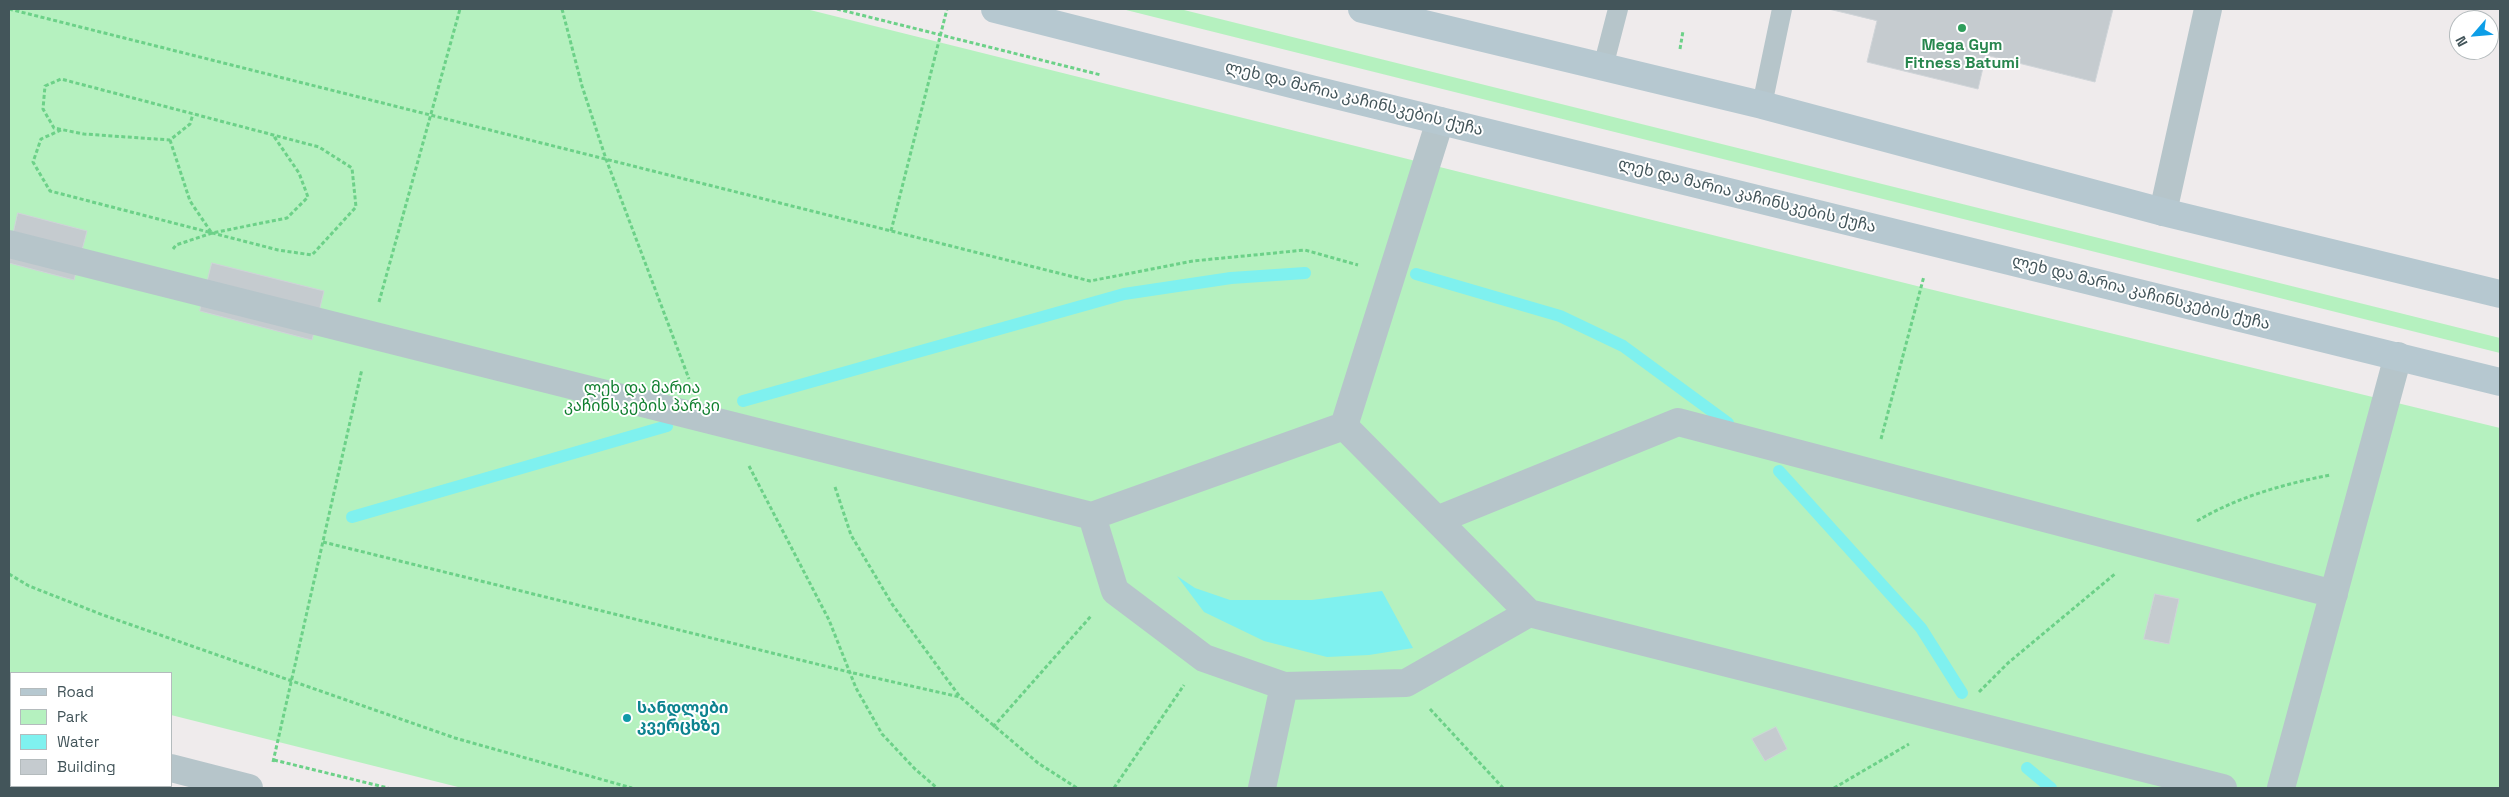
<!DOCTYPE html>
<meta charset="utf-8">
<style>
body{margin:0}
#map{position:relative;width:2509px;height:797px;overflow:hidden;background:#efebec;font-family:"Space Grotesk",sans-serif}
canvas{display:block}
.frame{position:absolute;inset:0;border:10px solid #43555a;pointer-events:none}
.legend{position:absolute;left:10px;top:672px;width:162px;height:115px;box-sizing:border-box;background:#fff;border:1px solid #b4bbbd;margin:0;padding:6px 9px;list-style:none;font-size:15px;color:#43555a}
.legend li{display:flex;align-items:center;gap:10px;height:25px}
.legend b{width:25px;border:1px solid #b4bbbd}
.north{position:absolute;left:2449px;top:10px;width:50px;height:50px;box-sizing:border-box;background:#fff;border:1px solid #b4bbbd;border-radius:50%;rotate:243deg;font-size:14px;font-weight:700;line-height:20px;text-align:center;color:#43555a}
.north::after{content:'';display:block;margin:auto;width:18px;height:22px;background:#0d9ee7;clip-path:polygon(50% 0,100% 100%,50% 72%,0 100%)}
</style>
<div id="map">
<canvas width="2509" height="797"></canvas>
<div class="frame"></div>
<ul class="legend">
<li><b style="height:6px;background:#b6c8d0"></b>Road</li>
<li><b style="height:14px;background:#b5f1bf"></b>Park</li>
<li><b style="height:14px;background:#7ff1ef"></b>Water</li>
<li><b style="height:14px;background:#c5cbcf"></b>Building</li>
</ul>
<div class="north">N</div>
</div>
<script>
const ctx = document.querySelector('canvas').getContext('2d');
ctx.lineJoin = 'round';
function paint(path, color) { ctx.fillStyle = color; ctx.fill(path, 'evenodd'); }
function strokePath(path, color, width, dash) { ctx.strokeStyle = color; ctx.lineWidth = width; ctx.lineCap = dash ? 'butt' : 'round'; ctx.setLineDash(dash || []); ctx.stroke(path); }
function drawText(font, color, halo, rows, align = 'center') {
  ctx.font = font + ' "Space Grotesk","Noto Sans Georgian",sans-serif'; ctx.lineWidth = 4; ctx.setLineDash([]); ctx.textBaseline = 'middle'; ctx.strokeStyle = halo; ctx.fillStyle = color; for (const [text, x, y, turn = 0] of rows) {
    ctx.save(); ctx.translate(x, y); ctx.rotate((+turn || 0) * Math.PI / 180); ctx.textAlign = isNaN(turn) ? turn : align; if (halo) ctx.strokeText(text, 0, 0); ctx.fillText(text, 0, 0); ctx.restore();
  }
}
paint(new Path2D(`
 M9,9h797l1115,278 579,141v360h-2038l-291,-73v-42l-162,-1z
 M1122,9h58l1320,329v15z`), '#b5f1bf');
paint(new Path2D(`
 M1177,576l18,12 35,12h82l70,-9 31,57 -44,7 -42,2 -63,-16 -60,-29z`), '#7ff1ef');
strokePath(new Path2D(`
 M1416,274l144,42 63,30 105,77
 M743,401l381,-107 107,-16 74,-5
 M1779,471l142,157 41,65
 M352,517l315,-91
 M2027,768l24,20`), '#7ff1ef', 12);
const building = new Path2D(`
 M1829,9h284l-18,73 -109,-27 -8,34 -111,-27 10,-41z
 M18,213l69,18 -13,49 -65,-17v-11z
 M212,263l112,28 -12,49 -112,-29z
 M2155,594l24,5 -10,45 -25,-5z
 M1776,727l11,22 -22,12 -13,-22z`);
paint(building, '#c5cbcf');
strokePath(building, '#cfd4d8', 1);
strokePath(new Path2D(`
 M9,9l1081,272 103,-20 112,-11 53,15
 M562,9l20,77 24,73 83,220
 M837,9l264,66
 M1680,49l3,-18
 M61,130l-20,9 -8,23 17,29 228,59 34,5 44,-48 -4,-39 -33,-21 -258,-68 -16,7 -2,23 11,19 30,6 86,6 20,-16 3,-10
 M170,140l20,61 21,31
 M891,231l56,-222
 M173,249l3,-4 36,-12 75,-15 21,-21 -9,-24 -26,-38
 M379,302l81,-293
 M1881,439l43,-163
 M749,466l80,154 27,68 26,46 33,35 22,19
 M835,487l16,48 41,69 68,93 78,66 39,25
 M2197,521c40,-24 87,-37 133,-46
 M323,542l526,130 111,25
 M9,574l20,12 74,29 352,123 177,50
 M1979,692l29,-29 108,-90
 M1430,709l73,79
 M993,727l99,-112
 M274,760l114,28
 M273,762l89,-393
 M1114,788l70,-103
 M1834,788l75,-44`), '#6cd188', 3, [4, 2.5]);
strokePath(new Path2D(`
 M1603,67l15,-58
 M1762,105l20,-96`), '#b6c5ca', 20);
strokePath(new Path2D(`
 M2163,212l45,-203
 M9,244l1083,272 23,75 89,67 80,28 -22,102
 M1344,426l185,187 694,175
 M1092,516l252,-90 96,-305
 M1437,520l241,-98 656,172
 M1284,686l122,-3 123,-70
 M9,726l2,1
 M171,768l78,20
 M2281,788l117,-432`), '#b6c5ca', 28);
strokePath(new Path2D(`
 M995,9l316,80 1189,293
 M1362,9l400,96 401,107 337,82`), '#b6c8d0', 28);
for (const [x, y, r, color] of [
 [1962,28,5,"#2e9e5b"],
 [627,718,5,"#0f9aa8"]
]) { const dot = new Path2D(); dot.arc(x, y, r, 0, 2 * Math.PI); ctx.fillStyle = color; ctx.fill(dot); strokePath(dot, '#fff', 2); }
drawText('bold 16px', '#27864d', '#fff', [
 ["Mega Gym",1962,46],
 ["Fitness Batumi",1962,64]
]);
drawText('16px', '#43555a', '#fff', [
 ["ლეხ და მარია კაჩინსკების ქუჩა",1354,99,14],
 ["ლეხ და მარია კაჩინსკების ქუჩა",1747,196,14],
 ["ლეხ და მარია კაჩინსკების ქუჩა",2141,293,14]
]);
drawText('16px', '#107f2f', '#fff', [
 ["ლეხ და მარია",642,389],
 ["კაჩინსკების პარკი",642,407]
]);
drawText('bold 16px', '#0d838f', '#fff', [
 ["სანდლები",637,709],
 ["კვერცხზე",637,727]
], 'left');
</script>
